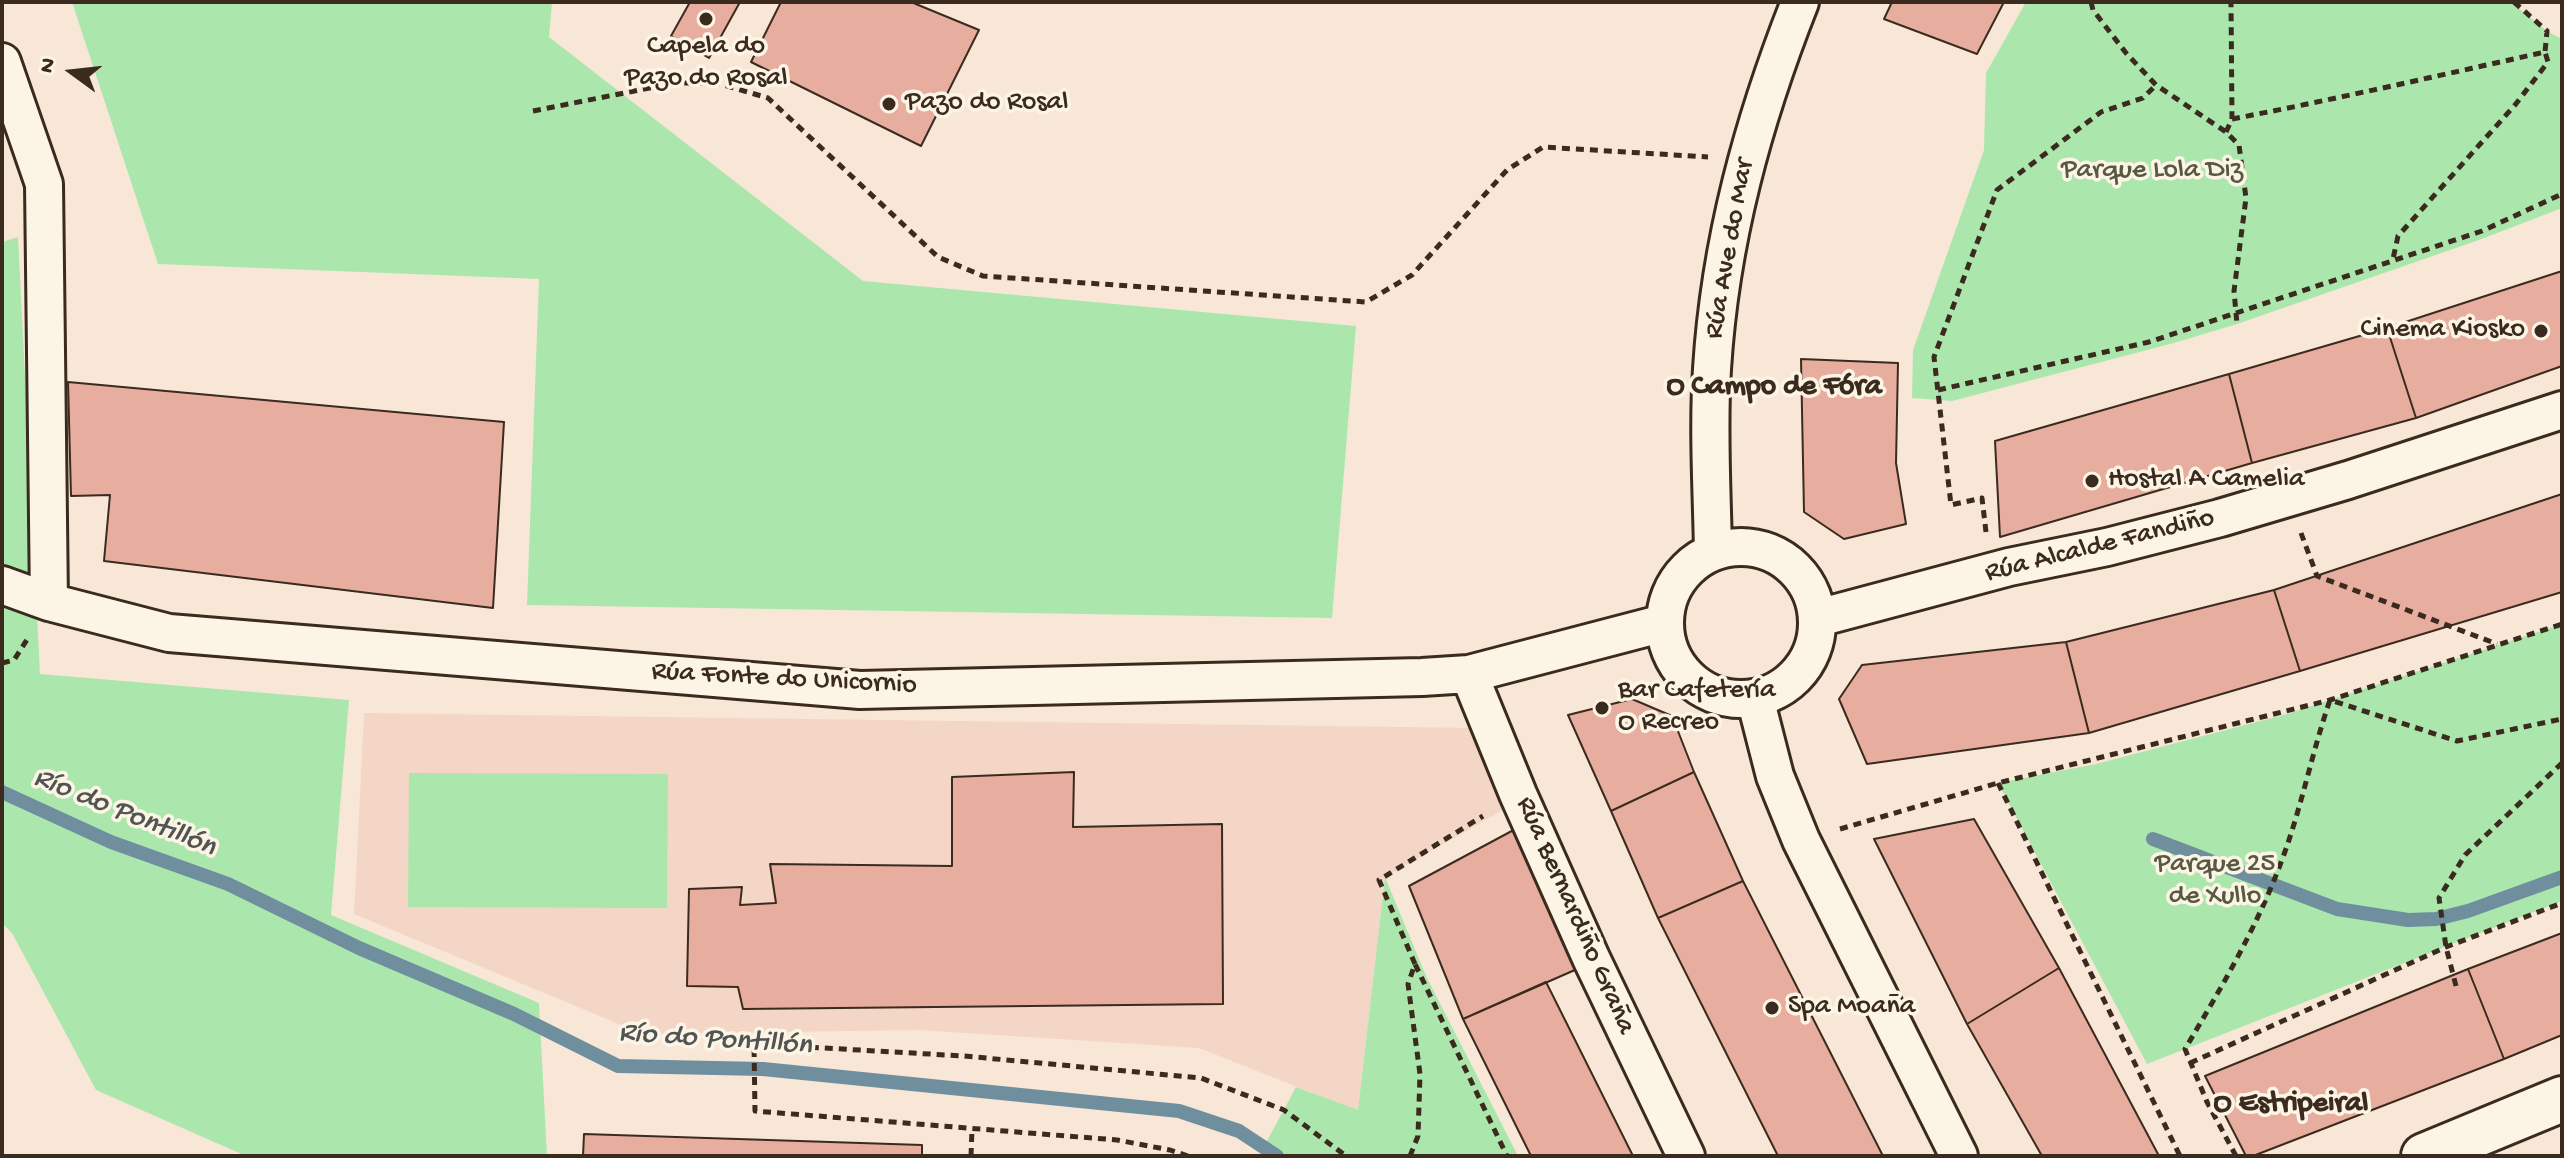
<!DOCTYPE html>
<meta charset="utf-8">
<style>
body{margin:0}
#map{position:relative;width:2564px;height:1158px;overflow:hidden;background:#f8e7d7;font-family:"Gochi Hand",sans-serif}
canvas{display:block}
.frame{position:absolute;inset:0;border:4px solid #3b2a1e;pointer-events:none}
.north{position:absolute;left:32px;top:32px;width:80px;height:80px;-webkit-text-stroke:6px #fcf5e5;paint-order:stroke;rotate:285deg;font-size:22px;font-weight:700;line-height:32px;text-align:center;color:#3b2a1e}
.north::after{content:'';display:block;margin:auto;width:28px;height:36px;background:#3b2a1e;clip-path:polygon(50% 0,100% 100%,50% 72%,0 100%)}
</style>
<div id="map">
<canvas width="2564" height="1158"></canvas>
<div class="frame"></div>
<div class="north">N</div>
</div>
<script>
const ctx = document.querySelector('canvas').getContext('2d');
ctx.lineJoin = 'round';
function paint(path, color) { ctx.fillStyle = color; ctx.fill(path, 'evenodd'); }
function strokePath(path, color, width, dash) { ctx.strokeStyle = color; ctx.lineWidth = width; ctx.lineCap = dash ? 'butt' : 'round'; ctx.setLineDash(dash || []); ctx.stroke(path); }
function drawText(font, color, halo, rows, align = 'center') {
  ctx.font = font + ' "Gochi Hand",sans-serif'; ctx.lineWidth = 7; ctx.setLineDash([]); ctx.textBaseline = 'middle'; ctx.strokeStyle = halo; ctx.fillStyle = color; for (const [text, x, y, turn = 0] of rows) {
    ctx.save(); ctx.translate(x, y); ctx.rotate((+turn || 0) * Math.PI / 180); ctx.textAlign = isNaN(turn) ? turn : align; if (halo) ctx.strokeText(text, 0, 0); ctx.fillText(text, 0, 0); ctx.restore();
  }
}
paint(new Path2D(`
 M364,713l1113,15 35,77 -127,72 -27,234 -159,-63 -280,-18 -276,4 -289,-120z`), '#f3d6c6');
paint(new Path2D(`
 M72,2h480l-3,35 314,244 493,45 -24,292 -805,-13 12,-326 -381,-15z
 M2026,2h485l36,29 15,8v169l-83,32 -242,84 -63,19 -222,58 -40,-3 1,-48 71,-200 2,-77z
 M18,237l22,437 309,26 -18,215 208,88 8,153h-301l-150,-66 -84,-157 -10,-10v-681z
 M2562,624v277l-415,163 -149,-281 98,-19 191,-50z
 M409,773l259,1 -1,134 -259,-1z
 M1385,877l41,99 92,180h-259l37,-69 62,23z`), '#abe7ad');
strokePath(new Path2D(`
 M2,792l109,50 117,42 131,64 155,66 104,52 145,3 416,42 60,20 38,25
 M2153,839l184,70 71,11 28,-1 32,-8 94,-34`), '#6f8f9e', 14);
const building = new Path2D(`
 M690,2h50l-31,56 -38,-22z
 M781,2h130l68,28 -58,116 -170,-84z
 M1892,2h112l-27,52 -93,-35z
 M2562,271v95l-146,52 -29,-90z
 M2387,328l29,90 -164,45 -23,-89z
 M1801,359l97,4 -2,100 10,61 -62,15 -40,-27z
 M2229,374l23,89 -252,74 -5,-96z
 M68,382l436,40 -11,186 -389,-47 6,-66 -39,1z
 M2562,494v98l-262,79 -26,-81z
 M2274,590l26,81 -211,62 -23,-91z
 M2066,642l23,91 -222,31 -28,-65 23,-34z
 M1632,699l40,17 22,56 -83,39 -43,-96z
 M1074,772l-1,55 149,-3 1,180 -480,5 -5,-22 -51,-1 2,-97 53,-2 -2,18 36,-2 -6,-39 182,2v-89z
 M1694,772l49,109 -85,37 -47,-107z
 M1974,819l85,149 -92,56 -93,-185z
 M1523,825l61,141 -121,53 -54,-133z
 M1743,881l140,275h-105l-120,-238z
 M2562,933v102l-58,24 -36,-90z
 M2059,968l100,188h-117l-75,-132z
 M2468,969l36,90 -251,97h-7l-41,-80z
 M1546,982l87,174h-102l-68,-137z
 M584,1134l338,11v11h-339z`);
paint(building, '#e7aea0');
strokePath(building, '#3b2a1e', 2);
const street = new Path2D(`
 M2,62l42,122 5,418
 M1665 623a76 76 0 1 1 152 0a76 76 0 1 1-152 0Z
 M1713,552c-1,-60 -5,-123 -1,-183 8,-128 41,-248 88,-367
 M2,585l47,17 120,31 691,57 562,-13 47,-3 195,-51
 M1818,618l191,-51 98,-20 113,-29 128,-38 214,-70
 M1469,674l49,120 73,164 95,198
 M1755,698l20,78 26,64 158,316`);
const secondary = new Path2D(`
 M2424,1156l138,-57`);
strokePath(street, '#3b2a1e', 42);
strokePath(secondary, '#3b2a1e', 50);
strokePath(new Path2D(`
 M2091,2l2,8 33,43 30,32 70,47 13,13 7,53 -12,93 3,33
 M2514,2l33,29 -2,21
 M533,111l142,-28h42l51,15 170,159 45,19 383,26 46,-27 95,-105 36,-23 165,10
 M2232,119c105,-20 209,-44 313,-67l3,10 -33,43 -117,131 -5,23
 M2226,132l6,-13 -1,-117
 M1938,390l211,-48 333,-111 80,-37
 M1986,532l-4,-34 -31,7 -17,-148 63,-167 104,-78 42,-14 13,-13
 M2301,533l16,43 180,68
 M2,663l12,-3 14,-22
 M1998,783l182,373
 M1840,829l158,-46 332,-83 232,-76
 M1415,964l-36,-84 104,-64
 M2456,986l-10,-39 -7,-49 26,-43 97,-92
 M2190,1063l256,-116 116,-44
 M971,1156l1,-27
 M1188,1156l-18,-6 -53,-10 -362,-29 -1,-67 210,12 237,22 83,32 62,46
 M1410,1156l8,-20 2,-62 -12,-90 7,-20 92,192
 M2236,1156l-29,-54 -22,-53c35,-59 71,-120 95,-184 21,-54 31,-110 50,-165l127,41 105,-22`), '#3b2a1e', 5, [8, 6]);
strokePath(street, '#fcf5e5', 36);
strokePath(secondary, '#fcf5e5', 44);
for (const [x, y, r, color] of [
 [706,19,8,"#3b2a1e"],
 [889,104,8,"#3b2a1e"],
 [2541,331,8,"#3b2a1e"],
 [2092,481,8,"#3b2a1e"],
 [1602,708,8,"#3b2a1e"],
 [1772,1008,8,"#3b2a1e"]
]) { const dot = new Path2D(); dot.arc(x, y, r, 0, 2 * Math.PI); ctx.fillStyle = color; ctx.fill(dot); strokePath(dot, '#fcf5e5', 3); }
drawText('28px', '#3b2a1e', '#fcf5e5', [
 ["Capela do",706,48,"center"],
 ["Pazo do Rosal",706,80,"center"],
 ["Pazo do Rosal",905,104],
 ["Cinema Kiosko",2525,331,"right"],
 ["Hostal A Camelia",2108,481],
 ["Bar Cafetería",1618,692],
 ["O Recreo",1618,724],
 ["Spa Moaña",1788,1008]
], 'left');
drawText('28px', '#575942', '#fcf5e5', [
 ["Parque Lola Diz",2152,172],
 ["Parque 25",2215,866],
 ["de Xullo",2215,898]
]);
drawText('28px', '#3b2a1e', '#fcf5e5', [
 ["Rúa Ave do Mar",1731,249,-80],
 ["Rúa Alcalde Fandiño",2100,547,-14],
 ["Rúa Fonte do Unicornio",784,680,3],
 ["Rúa Bernardiño Graña",1574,916,66]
]);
drawText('bold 30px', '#3b2a1e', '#fcf5e5', [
 ["O Campo de Fóra",1774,388],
 ["O Estripeiral",2291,1105]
]);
drawText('italic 30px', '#515453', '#fcf5e5', [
 ["Río do Pontillón",124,814,22],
 ["Río do Pontillón",715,1041,4]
]);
</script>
